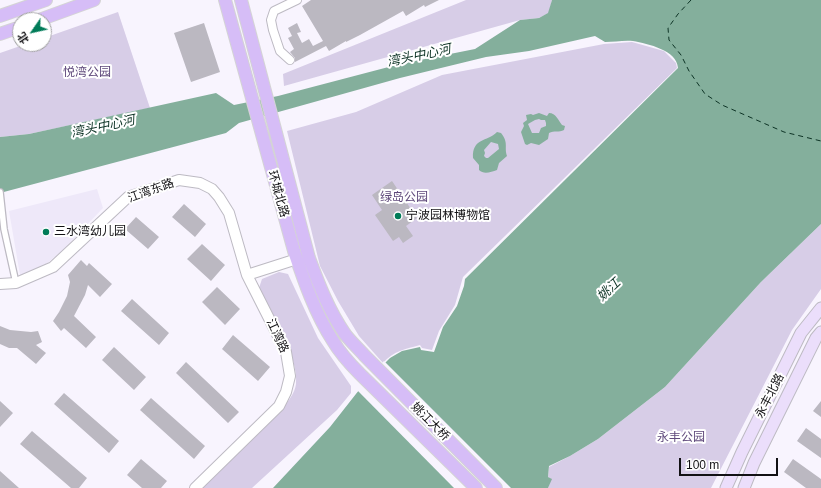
<!DOCTYPE html>
<meta charset="utf-8">
<style>
body{margin:0}
#map{position:relative;width:821px;height:488px;overflow:hidden;background:#f8f4fe;font-family:Arial,"Noto Sans SC",sans-serif}
canvas{display:block}
.north{position:absolute;left:12px;top:12px;width:40px;height:40px;box-sizing:border-box;background:#fff;border:1px solid #a0a0a1;border-radius:50%;rotate:236deg;font-size:11px;font-weight:700;line-height:16px;text-align:center;color:#121114}
.north::after{content:'';display:block;margin:auto;width:14px;height:18px;background:#007b58;clip-path:polygon(50% 0,100% 100%,50% 72%,0 100%)}
.scale{position:absolute;left:679px;top:458px;width:99px;height:18px;box-sizing:border-box;border:2px solid #121114;border-top:0;padding-left:5px;font-size:12px;line-height:14px;white-space:nowrap;color:#121114;-webkit-text-stroke:3px #fff;paint-order:stroke}
</style>
<div id="map">
<canvas width="821" height="488"></canvas>
<div class="north">北</div>
<div class="scale">100 m</div>
</div>
<script>
const ctx = document.querySelector('canvas').getContext('2d');
ctx.lineJoin = 'round';
function paint(path, color) { ctx.fillStyle = color; ctx.fill(path, 'evenodd'); }
function strokePath(path, color, width, dash) { ctx.strokeStyle = color; ctx.lineWidth = width; ctx.lineCap = dash ? 'butt' : 'round'; ctx.setLineDash(dash || []); ctx.stroke(path); }
function drawText(font, color, halo, rows, align = 'center') {
  ctx.font = font + ' Arial,"Noto Sans SC",sans-serif'; ctx.lineWidth = 4; ctx.setLineDash([]); ctx.textBaseline = 'middle'; ctx.strokeStyle = halo; ctx.fillStyle = color; for (const [text, x, y, turn = 0] of rows) {
    ctx.save(); ctx.translate(x, y); ctx.rotate((+turn || 0) * Math.PI / 180); ctx.textAlign = isNaN(turn) ? turn : align; if (halo) ctx.strokeText(text, 0, 0); ctx.fillText(text, 0, 0); ctx.restore();
  }
}
paint(new Path2D(`
 M97,189l6,19 -42,44 -15,12 -18,10 -8,1 -11,-64z`), '#eee8f9');
paint(new Path2D(`
 M466,0h86l-3,13 -10,5 -19,2 -236,66 -1,-12z
 M118,12l32,96 -121,26 -29,3v-84l26,-9h18v-6z
 M632,42l32,9 12,12 1,5 -214,209 -8,28 -16,26 -7,19 -10,-2 -2,-3c-14,4 -27,6 -37,18l-24,-27 -21,-35 -18,-35 -33,-135 69,-19 86,-37 162,-31z
 M821,224v65l-29,41 -81,158h-163l3,-9 -3,-2 1,-10 21,-11 28,-17 67,-52 96,-105z
 M279,272l9,2 30,64 33,48v7l-14,17 -85,78h-51l82,-80c5,-7 12,-15 13,-24 3,-28 -25,-71 -37,-96l3,-9z`), '#d7cde7');
paint(new Path2D(`
 M552,0h269v224l-60,58 -96,105 -67,52 -28,17 -21,10 -1,11 4,2 -4,9h-275l57,-61 33,-42 27,-27 12,-7 18,-4 1,3 13,2 9,-25 14,-21 7,-20 1,-7 213,-211c-1,-18 -30,-24 -45,-27 -9,-1 -19,1 -28,1l-10,-6 -66,15 -43,6 -86,21 -161,45 -13,10 -226,60v-56l29,-3 187,-41 18,12 44,-9 122,-32 75,-15 45,-29 19,-2 9,-5z
 M539,113l8,3 2,-3c7,0 9,7 13,12l3,1 -1,4c-5,3 -10,0 -15,3l-1,6 -9,6 -8,-2 -4,2 -2,-1 -4,-12 3,-6 -1,-3 4,-3 -1,-5 5,-1 2,1zM539,119l2,1h4l1,3v3l-5,2 -2,5h-7l-4,-9 7,-4z
 M497,132l4,1c8,10 3,14 6,23l-8,7 -2,7c-6,2 -13,5 -18,0v-5l-6,-7c-1,-20 14,-16 24,-26zM491,142l7,2 1,5 -11,9h-2l-2,-2 1,-3 -1,-3z`), '#84af9c');
paint(new Path2D(`
 M384,361l127,127h-57l-97,-98z`), '#f8f4fe');
strokePath(new Path2D(`
 M691,0l-13,14 -10,14 1,12 12,15 8,16 16,23 17,11 62,27 37,9`), '#0d3325', 1, [5, 4]);
paint(new Path2D(`
 M311,0h128l-14,7 -1,-2 -18,11 -3,-5 -43,24 -14,7v-1l-17,10 -3,-5 -31,16v-4l-5,-6 4,-3 -6,-11 4,-2 -4,-8 9,-5 4,9 -4,1 5,10 7,-4 4,7 10,-5 -21,-35z
 M204,23l16,49 -29,10 -17,-49z
 M392,181l25,37 -11,8 7,10 -10,7 -4,-6 -6,4 -18,-26 7,-5 -10,-15z
 M184,204l22,20 -11,13 -23,-20z
 M136,217l23,20 -11,12 -23,-20z
 M202,244l23,21 -14,16 -24,-22z
 M81,260l6,6 2,-3 23,21 -12,13 -12,-12 -3,10 -11,21 22,21 -10,11 -22,-20 -3,3 -8,-10 6,-9 8,-16 3,-14 -2,-7z
 M217,287l23,22 -15,16 -23,-23z
 M132,299l37,34 -10,12 -38,-34z
 M0,326l10,4 21,2 7,-1 4,11 -6,3 10,8 -10,11 -19,-16h-8l-9,-4z
 M233,335l37,32 -12,14 -36,-32z
 M114,347l32,30 -12,13 -32,-30z
 M186,362l53,50 -11,11 -52,-50z
 M64,393l55,48 -10,12 -55,-49z
 M151,398l54,48 -11,13 -54,-49z
 M0,401l13,12 -13,14z
 M821,401v16l-8,-6z
 M806,428l15,11v19l-24,-17z
 M32,431l55,47 -8,10h-8l-51,-44z
 M141,459l26,22 -6,7h-19l-15,-13z
 M793,459l28,20v9h-15l-22,-16z
 M0,471l19,17h-19z`), '#bbb8c1');
const pedestrian = new Path2D(`
 M0,192l4,37 12,54`);
const minor = new Path2D(`
 M290,60l-10,-9 -7,-21 -2,-10 3,-9 23,-11`);
const tertiary = new Path2D(`
 M0,284l16,-1 37,-16 75,-70 51,-17 21,3 12,6 7,8 10,16 18,62
 M195,488l84,-82 7,-14 4,-16 -4,-24 -39,-77 50,-16`);
const secondary = new Path2D(`
 M726,488l16,-36 59,-119 20,-25
 M744,488l10,-25 62,-125 5,-6`);
const primary = new Path2D(`
 M225,0l69,251c10,30 21,62 39,90 7,12 17,23 27,33l116,114
 M241,0l68,258c10,27 20,53 36,76 6,8 13,14 19,21l132,133
 M0,16l46,-16
 M39,20l55,-20
 M0,34l20,-7`);
strokePath(pedestrian, '#bdbac3', 8);
strokePath(minor, '#bdbac3', 10);
strokePath(tertiary, '#bdbac3', 12);
strokePath(secondary, '#bdbac3', 13);
strokePath(primary, '#d4d4d5', 14);
strokePath(pedestrian, '#fff', 5.5);
strokePath(minor, '#fff', 8);
strokePath(tertiary, '#fff', 10);
strokePath(secondary, '#ebdefb', 11);
strokePath(primary, '#d6bdf7', 12);
for (const [x, y, r, color] of [
 [398,216,4,"#007b58"],
 [46,232,4,"#007b58"]
]) { const dot = new Path2D(); dot.arc(x, y, r, 0, 2 * Math.PI); ctx.fillStyle = color; ctx.fill(dot); strokePath(dot, '#fff', 1.5); }
drawText('12px', '#5f497b', '#fff', [
 ["悦湾公园",87,73],
 ["绿岛公园",404,198],
 ["永丰公园",681,438]
]);
drawText('12px', '#121114', '#fff', [
 ["江湾东路",151,191,-20],
 ["环城北路",278,194,74],
 ["江湾路",277,336,65],
 ["永丰北路",770,396,-63],
 ["姚江大桥",430,422,45]
]);
drawText('12px', '#121114', '#fff', [
 ["宁波园林博物馆",406,216],
 ["三水湾幼儿园",54,232]
], 'left');
drawText('italic 13px', '#0d3325', '#fff', [
 ["湾头中心河",419,56,-12],
 ["湾头中心河",103,127,-12],
 ["姚江",609,290,-43]
]);
</script>
